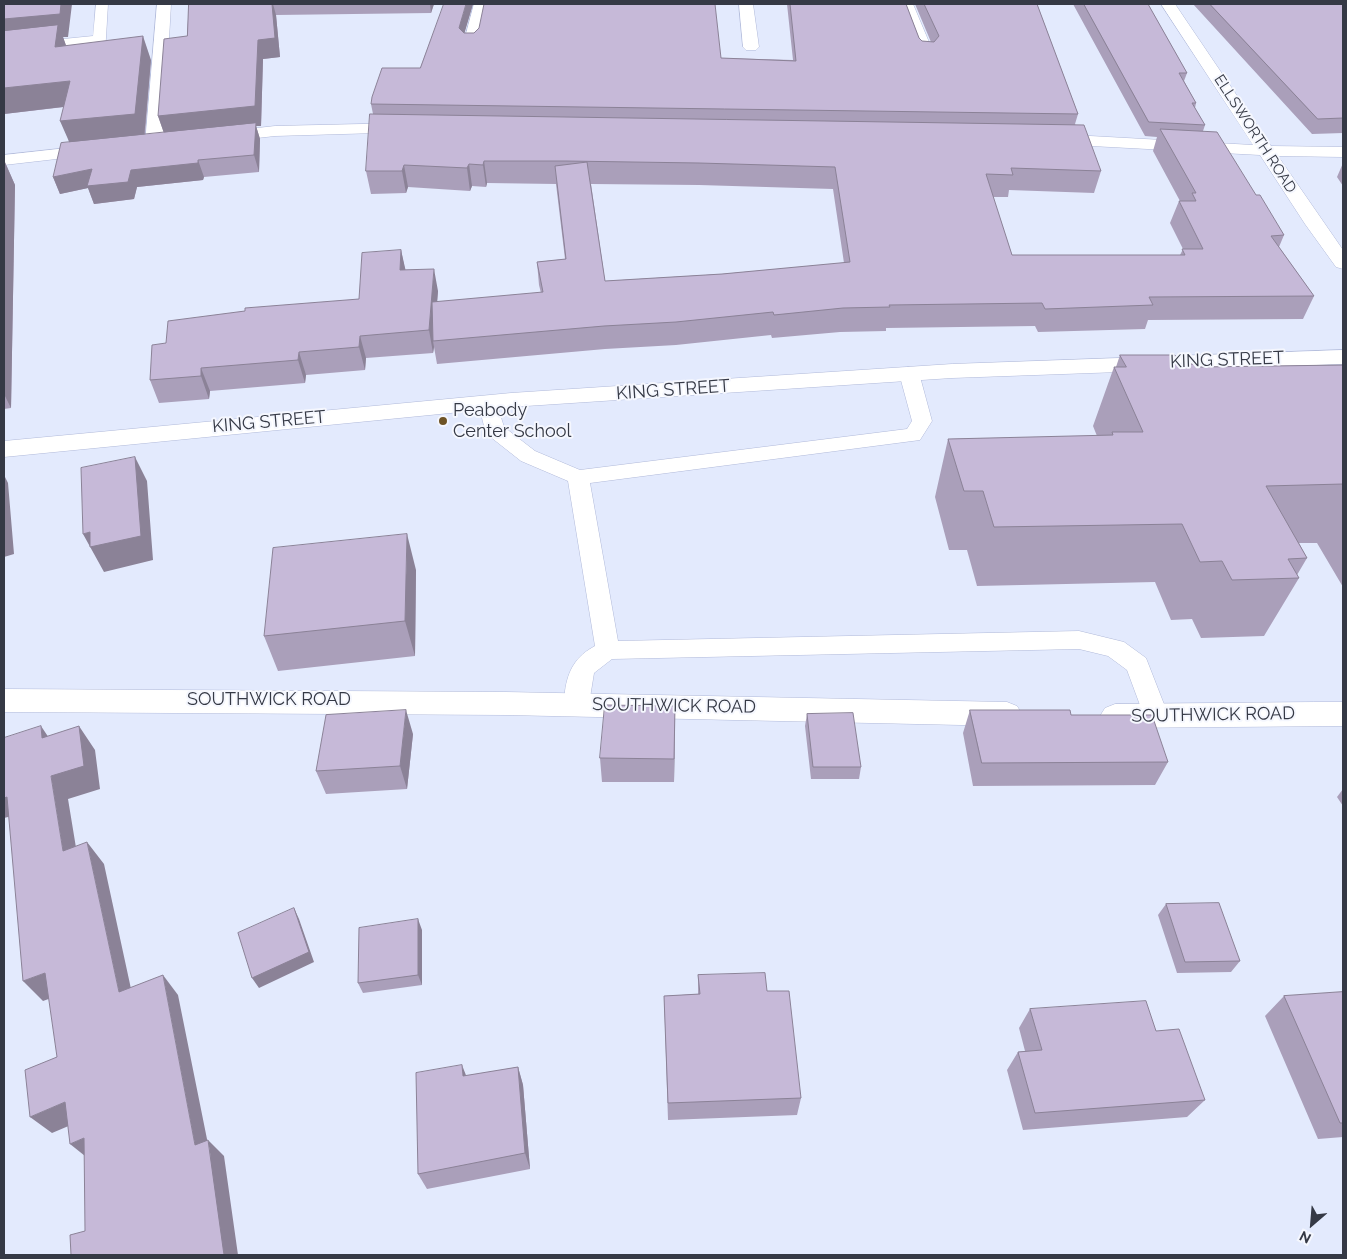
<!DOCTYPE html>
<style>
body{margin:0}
#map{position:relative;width:1347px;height:1259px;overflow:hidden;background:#e3eafd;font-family:Raleway,sans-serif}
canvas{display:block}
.frame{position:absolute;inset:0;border:5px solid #353945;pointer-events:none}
.north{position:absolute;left:1287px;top:1199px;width:50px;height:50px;-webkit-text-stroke:4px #f5f7fe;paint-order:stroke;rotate:207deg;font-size:14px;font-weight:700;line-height:20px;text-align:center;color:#353945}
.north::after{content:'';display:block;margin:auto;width:18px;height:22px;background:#353945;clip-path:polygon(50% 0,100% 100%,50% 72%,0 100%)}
</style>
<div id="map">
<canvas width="1347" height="1259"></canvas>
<div class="frame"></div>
<div class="north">N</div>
</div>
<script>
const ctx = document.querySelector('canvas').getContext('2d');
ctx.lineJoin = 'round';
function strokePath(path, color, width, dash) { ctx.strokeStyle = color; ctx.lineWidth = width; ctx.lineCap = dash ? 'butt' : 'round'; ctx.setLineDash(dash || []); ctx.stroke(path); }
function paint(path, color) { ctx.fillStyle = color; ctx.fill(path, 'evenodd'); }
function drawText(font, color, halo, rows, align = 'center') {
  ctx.font = font + ' Raleway,sans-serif'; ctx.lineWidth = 4; ctx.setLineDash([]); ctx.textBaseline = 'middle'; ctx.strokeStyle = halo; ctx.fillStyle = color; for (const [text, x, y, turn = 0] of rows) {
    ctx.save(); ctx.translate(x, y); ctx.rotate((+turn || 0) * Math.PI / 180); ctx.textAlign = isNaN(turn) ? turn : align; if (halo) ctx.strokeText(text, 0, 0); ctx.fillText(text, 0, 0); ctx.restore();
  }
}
const lane = new Path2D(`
 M96,4h12l-3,50 -2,3h-10l-2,-3 1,-10 -88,9v-8l89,-9z
 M909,367l7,2 3,4 13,48 -12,19 -330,43 28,158 461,-10 45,11 22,16 23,59 -4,7 -9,3 -9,-3 -20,-54 -19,-14 -29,-7 -467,10 -18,14 -5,31 -4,7 -9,3 -9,-3c-4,-7 -3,-11 -2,-20 3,-21 11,-35 30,-45l-27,-165 -47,-20 -33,-26 -3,-5 -7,-28 3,-4 7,-2 7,2 9,29 31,24 45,19 327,-41 5,-8 -13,-48 3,-4z`);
const street = new Path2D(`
 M157,4h14l-8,140 -3,4 -6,1 -6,-1 -3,-4z
 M474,4h14l-9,41 -3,3h-10l-3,-3z
 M739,4h14l6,43 -3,3h-10l-3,-3z
 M899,4h14l21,50 -3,3h-10l-3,-3z
 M1161,4h14l96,142 72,1v10l-65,-1 65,94v19l-7,-2 -31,-43 -45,-69 -206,-11 -6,-1 -3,-4 3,-4 6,-1 199,11z
 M406,123l6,1 2,4 -2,4 -137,4 -53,6 -6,-1 -3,-4 3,-4 6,-1 53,-6z
 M94,145l6,1 3,4 -3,4 -96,11v-10z
 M1343,350v14l-391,14 -441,29 -507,50v-16l507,-48 441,-29z
 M4,689l502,3 501,10 10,4 5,8 -5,8 -10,4 -501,-11 -502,-3z
 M1314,702h29v24l-228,2 -10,-4 -5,-8 5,-8 10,-4z`);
strokePath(lane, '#b0b9d9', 1);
strokePath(street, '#b0b9d9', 1);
paint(lane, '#fff');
paint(street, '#fff');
paint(new Path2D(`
 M4,4l64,33h-5l3,9 85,14 -6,75 19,-2 -6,-17 29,-80 2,-32h245l-3,9 -155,2 4,42 -17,2 -2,67h-5l4,13 -1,33 -55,5 -1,3 -66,7 -3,12 -40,5 -6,-16 -28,6 -7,-17 16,-35 -5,-35 -60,7z
 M473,4l-9,29 257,25 72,2 -6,-56h119l13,34 3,3 9,1 -16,-38h122l41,110 -3,10 26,47 -7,22 -85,-3 -1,7h-15l19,58h168l3,-6 -13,-26 9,-22h1l-27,-50 4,-14 -12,-1 -72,-132h75l39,69 -3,8 12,22 -1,5 10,17 -2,6 53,64 28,40 -5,12 35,49 -11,23 -155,1 -3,9 -107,3 -3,-6 -149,2v3l-46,1 -68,6 -1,-3 -95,10 -71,4 -168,15 -3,-17 -1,6 -67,5 -1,12 -59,5 -1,8 -95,8 -1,8 -50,4 -9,-23 16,-37 193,-44 42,-49 4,20 33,21 -1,11 104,-9 -2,-8 -2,-23 28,-3 -9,-75 -69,-1 -1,4 -14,-1 -2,5 -62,-4 -2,6 -35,1 -5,-23 7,-57 -2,-10 49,-36zM591,184l108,1 134,4 11,74 -122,11 -117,7z
 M1193,4h150v129l-31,1z
 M4,160l11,25 -4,223 -7,1z
 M1343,163v23l-6,-9z
 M1120,355l80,12 143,-2v222l-26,-44h-18l8,15 -10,17 2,3 -35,58 -63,2 -9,-19 -21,1 -16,-38 -178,4 -10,-36h-18l-14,-53 13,-58 149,-3 -4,-10 21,-59h2z
 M416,570l-1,86 -137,15 -14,-35z
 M675,706l-1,76h-72l-2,-24z
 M970,710l101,5 97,47 -13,23 -182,1 -10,-53z
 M807,714l54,53 -2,12h-48l-6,-53z
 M413,734l-6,55 -81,5 -10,-23z
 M1343,789v17l-6,-9z
 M1166,904l74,57 -9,11 -54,1 -19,-58z
 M422,930v55l-59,8 -5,-10z
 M698,975l69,16 34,107 -4,17 -129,5 -4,-124 34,-2z
 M1343,992v145l-25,2 -53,-123 19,-20z
 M1030,1009l126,22 49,69 -18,17 -164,13 -16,-60 11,-18 7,-1 -6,-23z
 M518,1067l5,18 7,84 -103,20 -9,-15 48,-98z`), '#aa9fba');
paint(new Path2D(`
 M61,4h11l-4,33h-5l4,11 -63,-5v-24z
 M272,4h1l3,11 4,42 -17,2 -2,67h-5l4,13 -1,33 -5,-17 -89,-19 -7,-20 100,-76z
 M430,4h4l-3,9z
 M466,4h7l-12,41 -2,-17z
 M143,36l8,24 -7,78 -73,8 -11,-25z
 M70,81l9,24 -75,9v-26z
 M4,160l11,25 -4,223 -7,-14z
 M198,160l6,17 -1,3 -66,7 -3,12 -40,5 -6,-16 -28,6 -7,-17 39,-8 39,1z
 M484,161l3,22 -1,4 -3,-22z
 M469,164l3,22 -2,5 -3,-23z
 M404,165l4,22 -2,6 -4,-22z
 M401,250l5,22 -6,-2z
 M434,269l4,22 -4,50h-1l1,6 -1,6 -4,-23z
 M360,336l6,22 -1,12 -6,-23z
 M299,352l7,23 -1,8 -7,-23z
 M201,368l9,23 -1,8 -8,-23z
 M135,457l12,24 6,79 -49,12 -21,-38 7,-2z
 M4,475l4,8 6,71 -10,3z
 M407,534l9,36 -1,86 -10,-35z
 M675,706v24l-1,52v-23z
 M406,710l7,24 -6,55 -7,-23z
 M41,726l16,24 -15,-12z
 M79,726l16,24 5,39 -32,10 12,73 -17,-21 -12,-75z
 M4,797h3l5,19 -8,2z
 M87,842l17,22 32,148 -17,-20z
 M294,908l5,11 15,43 -55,26 -7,-10z
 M418,919l4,11v55l-4,-10z
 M45,973l20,20 -22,8 -20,-20z
 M163,975l15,20 33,164 -3,-19 16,16 14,99h-14l-29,-110z
 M462,1065l7,18 -6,-7z
 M518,1067l5,18 7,84 -5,-16z
 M65,1102l20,17 -33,14 -22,-16z
 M84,1138l6,22 -20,-16z`), '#8b8297');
const building = new Path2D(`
 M4,4h57l-1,10 -56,5z
 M189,4h83l3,34 -17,2 -3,66 -97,10 6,-77 23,-3z
 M444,4h22l-7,24 5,5h10l5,-5 5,-24h231l6,54 75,3 -6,-57h116l13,34 3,3 12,1 5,-6 -15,-32h113l41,110 -707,-10 1,-7 10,-29h38z
 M1084,4h64l39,69h-8l17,30h-4l13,22 -56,-3z
 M1210,4h133v114l-25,1z
 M58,25l-3,22 88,-11 -8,78 -75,7 10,-40 -66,7v-57z
 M370,114l714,11 17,46 -90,-3 2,7 -27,-1 26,81h173l-3,-6h21l-24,-48h17l-4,-8h4l-36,-64 57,3 39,63h4l24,40 -13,1 43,60 -165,1 4,8 -108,4 -3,-6 -153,2 1,2 -47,1 -69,7 -1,-3 -97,10 -72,4 -171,15 -1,-39 111,-10 -6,-30 29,-3 -11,-93 32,-4 18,119 117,-7 128,-12 -15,-95 -136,-4 -133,-2h-82l-1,4 -14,-1 -2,4 -63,-3 -2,6h-36z
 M256,123l-2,32 -56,5v3l-67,7 -3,12 -41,4 5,-17 -39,8 8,-34z
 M401,250l-1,20 34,-1 -5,61 -69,6 -1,11 -60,5 -1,8 -97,8v8l-51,4 2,-35 14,-2 2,-22 77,-10v-3l114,-9 3,-46z
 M1120,355h55l5,9h18l2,3 143,-2v119l-77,2 41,72 -19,1 11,19 -67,2 -10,-19 -22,1 -18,-38 -188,3 -11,-36h-19l-16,-52 165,-4 -1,-3h31l-29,-65h12z
 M135,457l6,79 -51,11v-15l-7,2 -2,-66z
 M407,534l-2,87 -141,15 9,-88z
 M605,705l70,1 -1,53 -74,-1z
 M406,710l-6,56 -84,5 10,-56z
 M970,710h100l1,5h81l16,47 -186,1z
 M853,713l8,54h-48l-6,-53z
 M41,726l1,12 37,-12 5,40 -33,10 12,75 24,-9 32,150 44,-17 32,170 13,-5 16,115h-153l-1,-20 15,-4 -1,-93 -14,6 -5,-42 -35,15 -5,-47 32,-13 -12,-84 -22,8 -16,-184 -3,1v-60z
 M1219,903l21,58 -55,1 -19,-58z
 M294,908l15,44 -57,26 -14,-45z
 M418,919v56l-60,8 1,-55z
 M765,973l2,18h22l12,107 -133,5 -4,-107 36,-2 -2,-19z
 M1343,992v131h-3l-56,-127z
 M1146,1001l10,30 23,-2 26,71 -170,13 -17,-61 24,-2 -12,-41z
 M462,1065l1,11 55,-9 7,86 -107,21 -2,-101z`);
paint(building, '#c6b9d8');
strokePath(building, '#8b8297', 1);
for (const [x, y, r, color] of [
 [443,421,5,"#6e5326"]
]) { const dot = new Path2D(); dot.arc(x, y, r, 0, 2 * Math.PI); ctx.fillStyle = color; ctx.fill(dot); strokePath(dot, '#f5f7fe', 2); }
drawText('15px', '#353945', '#f5f7fe', [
 ["ELLSWORTH ROAD",1255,134,57]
]);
drawText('18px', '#353945', '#f5f7fe', [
 ["KING STREET",1227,360,-2],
 ["KING STREET",673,390,-4],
 ["KING STREET",269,422,-5],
 ["SOUTHWICK ROAD",269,700],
 ["SOUTHWICK ROAD",674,706,1],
 ["SOUTHWICK ROAD",1213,715,-1]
]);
drawText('18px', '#353945', '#f5f7fe', [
 ["Peabody",453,411],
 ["Center School",453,432]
], 'left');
</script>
